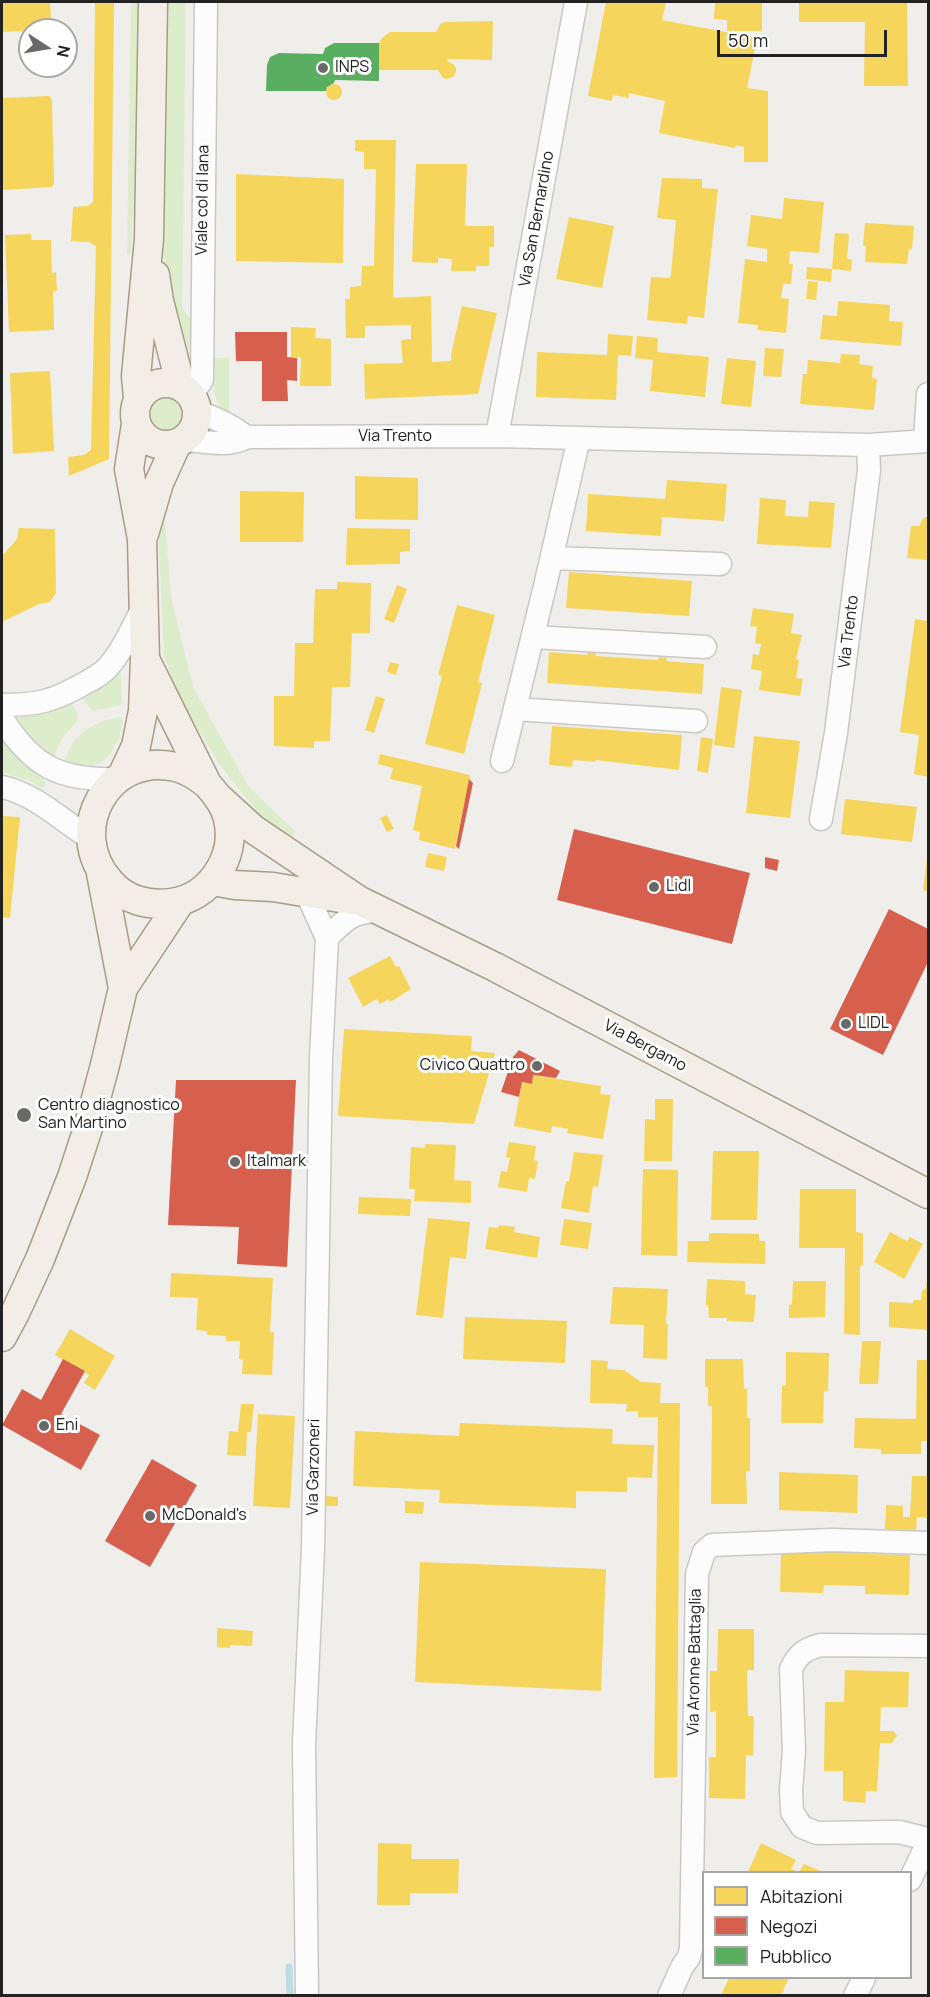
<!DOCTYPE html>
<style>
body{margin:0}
#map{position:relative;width:930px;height:1997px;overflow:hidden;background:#f0eeeb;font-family:Manrope,sans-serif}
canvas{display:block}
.frame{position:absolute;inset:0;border:3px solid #222;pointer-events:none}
.legend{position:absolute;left:702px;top:1871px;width:210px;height:108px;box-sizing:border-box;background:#fff;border:2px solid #a7a7a7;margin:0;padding:8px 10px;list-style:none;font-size:18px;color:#222}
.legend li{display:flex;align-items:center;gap:12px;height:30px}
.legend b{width:30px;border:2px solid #a7a7a7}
.north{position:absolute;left:18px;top:18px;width:60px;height:60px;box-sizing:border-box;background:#fff;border:2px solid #a7a7a7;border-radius:50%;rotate:102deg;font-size:16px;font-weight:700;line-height:24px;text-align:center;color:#222}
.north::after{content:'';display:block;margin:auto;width:21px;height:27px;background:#6a6968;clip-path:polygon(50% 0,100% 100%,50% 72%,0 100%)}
.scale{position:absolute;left:717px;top:30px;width:170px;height:27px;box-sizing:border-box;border:3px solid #222;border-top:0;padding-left:8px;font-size:18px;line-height:21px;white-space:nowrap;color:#222;-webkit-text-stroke:4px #fff;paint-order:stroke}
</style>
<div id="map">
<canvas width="930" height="1997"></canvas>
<div class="frame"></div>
<ul class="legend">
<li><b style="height:16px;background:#f6d55c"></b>Abitazioni</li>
<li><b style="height:16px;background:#d6604d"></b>Negozi</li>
<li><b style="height:16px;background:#5aae61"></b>Pubblico</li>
</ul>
<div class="north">N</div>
<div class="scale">50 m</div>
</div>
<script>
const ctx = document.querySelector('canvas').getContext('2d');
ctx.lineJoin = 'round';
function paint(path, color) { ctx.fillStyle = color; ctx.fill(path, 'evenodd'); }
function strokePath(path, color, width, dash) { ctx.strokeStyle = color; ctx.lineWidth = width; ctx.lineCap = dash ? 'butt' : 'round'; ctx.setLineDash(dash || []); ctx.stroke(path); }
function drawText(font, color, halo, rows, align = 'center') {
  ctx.font = font + ' Manrope,sans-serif'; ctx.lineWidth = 6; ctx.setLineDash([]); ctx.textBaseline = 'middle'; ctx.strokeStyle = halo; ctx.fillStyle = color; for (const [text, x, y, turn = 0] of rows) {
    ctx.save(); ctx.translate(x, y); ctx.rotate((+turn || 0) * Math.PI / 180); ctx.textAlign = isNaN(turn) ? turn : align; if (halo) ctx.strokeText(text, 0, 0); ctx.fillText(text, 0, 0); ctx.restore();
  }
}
paint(new Path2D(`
 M131,2h8l-4,202 -3,20 -1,31 -4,-1z
 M168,2h18l-4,306 12,16 -1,24 -10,1 -17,-54 -2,-41z
 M213,358h16v58c-19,-14 -15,-36 -16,-58z
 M150 414a16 16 0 1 1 32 0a16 16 0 1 1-32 0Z
 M162,507h5l-2,15 6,75 22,90 55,99 47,45 -4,8 -20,-12 -27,-31 -26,-34 -41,-68 -13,-39 -6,-129z
 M118,673l3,1 1,31 -30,6 -9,-12 25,-16z
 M72,704l6,10 -1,8 -15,16 -9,21 -10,-7 -31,-35 35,-3z
 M123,717c-1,22 -14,51 -40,50 -6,0 -13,-2 -18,-4 5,-28 31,-44 58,-46z
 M2,739c13,17 25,31 44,42l-3,8 -13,-8 -28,-9z`), '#ddeccb');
paint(new Path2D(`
 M2,2h48l2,28 -50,2z
 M95,2h19l-5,457 -40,17 -1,-19 16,-2 7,-5 5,-204 -7,-4 -18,-1 2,-34 15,-1 5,-4z
 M606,2h60l-4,18 95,18 -10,50 21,3v71h-24v-15l-8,-2 -1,3 -76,-15 6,-32 -36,-8v5l-16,-3 -1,6 -24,-5z
 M715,2h47v29h-35v-11l-13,-1z
 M799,2h108l1,84h-44l1,-64h-66z
 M493,21l-1,39 -44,-1 -1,2 6,3 3,4v4l-3,5 -6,2 -4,-1 -5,-8h-59v-27l3,-5 8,-6h46l5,-9 5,-1z
 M326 92a8 8 0 1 1 16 0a8 8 0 1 1-16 0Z
 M49,96l3,4 2,84 -2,3 -48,3 -2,-3v-89z
 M355,140h41l-3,158 38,-2 1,66 19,-1v-6l11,-49 35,7 -19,81 -113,5 -1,-35 39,-1 -2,-23 10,-1v-14l-46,1v12h-19l-1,-39h5v-12l11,-1 1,-20h12l2,-97h-12v-17l-9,-1z
 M416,164h51l-2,62h29v21h-5v19h-13v5h-25l1,-12 -14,-1v5l-26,-1z
 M236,174l108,5 -1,84 -107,-2z
 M662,178l40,1v9l16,1 -14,129 -16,-2 -1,8 -40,-4 4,-43 19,1 1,-4 5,-54 -19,-2z
 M784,198l40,4 -5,51 -29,-2 -1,13h4l-2,20h-8l-2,14 8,1 -3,34 -29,-3 1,-5 -20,-2 7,-64 22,3v-13l-20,-3 4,-31 31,4z
 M569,217l45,9 -12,62 -46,-9z
 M865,223l49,3 -2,23h-3l-2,15 -42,-2 1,-16h-3z
 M835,233l14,1 -2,25 5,1 -1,11 -19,-2 -1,13 -25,-3 1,-12 25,2z
 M31,234v6h20l1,33 4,-1 1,19h-4l1,39 -45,2 -4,-97z
 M808,281l10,1 -2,18 -10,-1z
 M838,301l52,4 -1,16 14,1 -2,24 -81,-7 3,-24 14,1z
 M291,327l25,1 -1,10 16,1v47h-31l1,-29h-10z
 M608,334l25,2 -2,20 -13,-1 -2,45 -80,-3 1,-45 70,3z
 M637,336l21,2 -1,14 52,5 -4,40 -55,-6 3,-31 -18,-2z
 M765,348l19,1 -3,28 -18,-1z
 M841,354l19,1 -1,9 14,2 -1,12 5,1 -3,31 -74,-6 3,-30h4l1,-14 32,3z
 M727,358l29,3 -5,46 -30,-3z
 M50,371l4,80 -41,3 -3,-81z
 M355,476l63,2v42l-63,-1z
 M667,480l60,4 -3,37 -62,-4 -1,19 -75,-5 2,-37 77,5z
 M240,491l64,1 -1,50h-63z
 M760,498l26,2 -1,16 23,1 1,-16 26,2 -4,45 -74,-4z
 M925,517h3v43l-21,-2 4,-32h9l1,-5z
 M19,528l36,1 1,64 -6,9 -11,2 -37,18v-66l15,-17z
 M347,528l63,1v22l-10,1v12l-54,1z
 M569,572l123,9 -3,35 -123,-8z
 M337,582l34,1 -1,50h-18l-2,54h-18l-2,54h-16v7l-40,-2v-50h20l1,-53h18l2,-54h22z
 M397,585l10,4 -13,34 -10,-4z
 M457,605l38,10 -17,67 4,1 -18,71 -39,-10 17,-68 -4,-1z
 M753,608l41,6 -3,19 11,2 -6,24 3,1 -3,18 7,1 -3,17 -41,-6 3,-19 -11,-2 2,-15 6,1 2,-11 -6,-1 2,-16 -7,-1z
 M915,619l13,2v156l-14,-3 5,-39 -19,-3z
 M549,652l38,3 1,-3h7l1,4 62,4 1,-3 8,1 -1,3 38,3 -2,30 -155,-11z
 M390,662l9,2 -3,11 -9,-3z
 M721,687l21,3 -8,58 -20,-3z
 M376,696l9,3 -11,34 -9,-3z
 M552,726l130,9 -3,35 -83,-10 -1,2 -22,-2 -1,7 -23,-2z
 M754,736l46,5 -10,77 -44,-5z
 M701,737l12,2 -5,34 -11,-2z
 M380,754l90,21 -15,74 -36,-9 1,-8 -7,-2 9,-44 -32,-7 3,-11 -15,-4z
 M845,799l72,8 -5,35 -71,-8z
 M387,815l7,14 -7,3 -7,-14z
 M2,816l18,1 -10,101 -8,-1z
 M428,853l19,4 -3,14 -19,-4z
 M927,858h1v34l-5,-2z
 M390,956l6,11 3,-1 12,23 -21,13 -1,-3 -9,5 -3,-5 -14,8 -15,-29z
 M344,1029l128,7 -1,15 24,2 -21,71 -136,-8z
 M533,1075l68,11 -1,8 11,1 -8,44 -36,-6 1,-4 -16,-3 -1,7 -37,-7 8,-44 10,2z
 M655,1099h18l-1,62h-28l1,-42 10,1z
 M509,1142l27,4 -2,14 4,1 -3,18 -6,-1 -2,14 -29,-5 3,-16 6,1 3,-14 -4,-1z
 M425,1144l31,1 -2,35 17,1v22l-57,-2 1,-12h-6l2,-42 14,1z
 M713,1151h46l-2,69h-46z
 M574,1152l29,3 -5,32 -5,-1 -4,27 -28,-5 5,-27 3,1z
 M643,1169l35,1 -1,86 -36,-1z
 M800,1189h56v43l7,1v33h-3v69l-16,-1 1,-86h-46z
 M359,1197l52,2 -1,17 -52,-2z
 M428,1218l42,4 -4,37 -16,-2 -7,61 -27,-3z
 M564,1219l28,4 -4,26 -28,-4z
 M499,1225l16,2 -1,5 26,5 -3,21 -52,-9 4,-22 9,1z
 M890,1232l17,9 3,-4 13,7 -19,35 -30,-17z
 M709,1233l50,1v7h6v23l-78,-2 1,-21h21z
 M171,1273l102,5 -3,54h4l-2,43 -30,-1 1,-15h-4l1,-18h-14v-5l-19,-1v-4l-11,-1 2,-32 -28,-1z
 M707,1279l38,2v13l11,1 -2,27 -27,-1v-3h-18l-1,-13h-2z
 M793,1281h33l-1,36 -36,1v-13l3,-1z
 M926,1283h2v47l-39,-3v-25l24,1 1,-3h7l1,-9 4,-3z
 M613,1287l55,2 -2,35h2l-1,35 -24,-1 1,-33 -34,-1z
 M465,1317l102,4 -2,42 -102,-4z
 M70,1329l45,27 -20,34 -11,-7 5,-8 -34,-20z
 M862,1341h19l-3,43h-19z
 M786,1352l43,1 -1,38h-4l-1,32h-42l1,-37 4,-1z
 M705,1359h38l1,30 3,-1v30h3v53h-4l1,33h-36l1,-98h-4v-19h-3z
 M591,1360l17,1 -1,8 17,1 17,12 20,1 -1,20h20l-3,374 -23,1 4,-361h-20v-6l-12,1 1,-8 -37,-1z
 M917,1360h11v81h-7v13h-40v-5l-27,-1 1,-30 61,1z
 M241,1404h13l-3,28h-4l-1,24 -19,-1 2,-24 9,1z
 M258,1414l37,2 -5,92 -37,-2z
 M460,1423l153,6 -1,15 42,1 -2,33 -25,-1v15l-51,-1v17l-137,-5 1,-13 -87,-4 2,-55 104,5z
 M779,1472l79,3 -1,38 -78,-3z
 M912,1476h16v42l-11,-1 -1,13 -31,-1 1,-24 17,1v11h7z
 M325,1496l13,1v9h-14z
 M405,1501l19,1 -1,12 -18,-1z
 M824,1548l43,1v5l43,1 -1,40 -44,-1v-8l-41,-1 -1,8 -43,-1 1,-39h43z
 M420,1562l186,7 -5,122 -186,-9z
 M217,1628l36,3 -1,15 -22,-1v3l-13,-1z
 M718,1629h36v41h-7l1,46h5l1,4 -1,36 -7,-1 -1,44 -36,-1v-41h7v-46l-6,1v-41h7z
 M845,1670l64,2 -1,35h-27l-1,24h13l4,5 -5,7h-12l-3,48h-11l-1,12 -22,-2v-30h-19l1,-69h19z
 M378,1843l34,1 -1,15h48l-1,34h-48v12h-33z
 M761,1843l35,17 -5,9 8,3h-51z
 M804,1864l19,8h-24z
 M729,1978h60l-8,17h-60z`), '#f6d55c');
paint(new Path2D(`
 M235,332h52v25l10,1v23l-10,-1 1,21h-26v-40h-26z
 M469,779l4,4 -14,66 -3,-3z
 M574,829l176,44 -18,71 -175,-44z
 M765,857l14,3 -2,11 -12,-3z
 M889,909l39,20v33l-45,93 -53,-26z
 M519,1050l41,21 -4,7 -23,-3 -1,9 -10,-2 -3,15 -18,-5 12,-35z
 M176,1080h120l-9,187 -50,-3 2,-37 -71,-2z
 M63,1359l22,12 -24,43 39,21 -19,35 -79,-45 20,-36 19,11z
 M152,1459l45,26 -47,82 -45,-26z`), '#d6604d');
paint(new Path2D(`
 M334,43h45v38l-44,-1 -1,3 -7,4 -1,4h-60l1,-26 3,-8 9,-4 44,1 2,-6z`), '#5aae61');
strokePath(new Path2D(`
 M289,1967l1,29`), '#bfdbe3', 7);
const minor = new Path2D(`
 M191,395l11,-15 4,-378
 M197,412c18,5 35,14 50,25
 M497,436l79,-434
 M184,440c20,1 43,8 63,-3l250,-1 371,9 60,-4
 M925,441l3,-47
 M552,558l168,6
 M533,637l172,10
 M2,705c36,0 52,-4 83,-22 8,-4 17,-9 23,-16 15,-17 25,-40 35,-60
 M515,709l181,12
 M2,718c30,49 59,63 116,61
 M502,761l43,-175 34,-148
 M2,787c33,7 59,33 88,51
 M821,819l15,-86 33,-263 -1,-25
 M327,938c18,-19 28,-28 55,-27
 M928,1646l-107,-1c-16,4 -23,9 -30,24l3,82 -3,39 1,22 10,15 15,6 82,-1 29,7
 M910,1880l18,-38
 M307,1996l-3,-252 9,-195 8,-491 6,-120 -20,-44
 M669,1996l13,-29 7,-10 2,-8 6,-375 7,-22 8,-7 120,-5 96,3
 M855,1996l9,-18`);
const major = new Path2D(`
 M155,275l4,26 18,70v13
 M135 414a31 31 0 1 1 62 0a31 31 0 1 1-62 0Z
 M138,398l-2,-22 13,-137 4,-237
 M144,534l15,-51 18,-40
 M145,659l62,125c9,10 18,21 21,35 9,38 -18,79 -57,84 -23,3 -46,-3 -61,-21 -46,-51 -2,-131 66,-115 12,3 21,9 31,17
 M122,776l14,-30 7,-35 2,-52 -3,-120 -13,-70 7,-45
 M219,798l34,31 107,72 135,66 433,227
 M101,873l22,115
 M212,881l23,4 38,2 79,13
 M2,1337l13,-24 25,-54 32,-82 16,-49 17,-63 18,-77 57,-86`);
strokePath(minor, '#c9c8c7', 25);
strokePath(major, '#a79c86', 31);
strokePath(minor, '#fdfcfc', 22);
strokePath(major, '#f3ede7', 28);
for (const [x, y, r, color] of [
 [323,68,6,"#6a6968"],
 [654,887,6,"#6a6968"],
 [846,1024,6,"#6a6968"],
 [537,1066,6,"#6a6968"],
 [24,1115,8,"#6a6968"],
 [235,1162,6,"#6a6968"],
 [44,1426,6,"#6a6968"],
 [150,1516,6,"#6a6968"]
]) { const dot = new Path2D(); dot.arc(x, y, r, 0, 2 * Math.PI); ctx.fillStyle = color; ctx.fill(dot); strokePath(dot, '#fff', 2); }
drawText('16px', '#222', '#fff', [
 ["INPS",335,68],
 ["Lidl",666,887],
 ["LIDL",858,1024],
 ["Civico Quattro",525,1066,"right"],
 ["Centro diagnostico",38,1106],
 ["San Martino",38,1124],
 ["Italmark",247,1162],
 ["Eni",56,1426],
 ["McDonald's",162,1516]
], 'left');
drawText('16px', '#222', '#fff', [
 ["Viale col di lana",203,200,-89],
 ["Via San Bernardino",537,219,-80],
 ["Via Trento",395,437],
 ["Via Trento",849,632,-83],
 ["Via Bergamo",645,1046,28],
 ["Via Garzoneri",314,1467,-89],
 ["Via Aronne Battaglia",695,1662,-89]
]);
</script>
